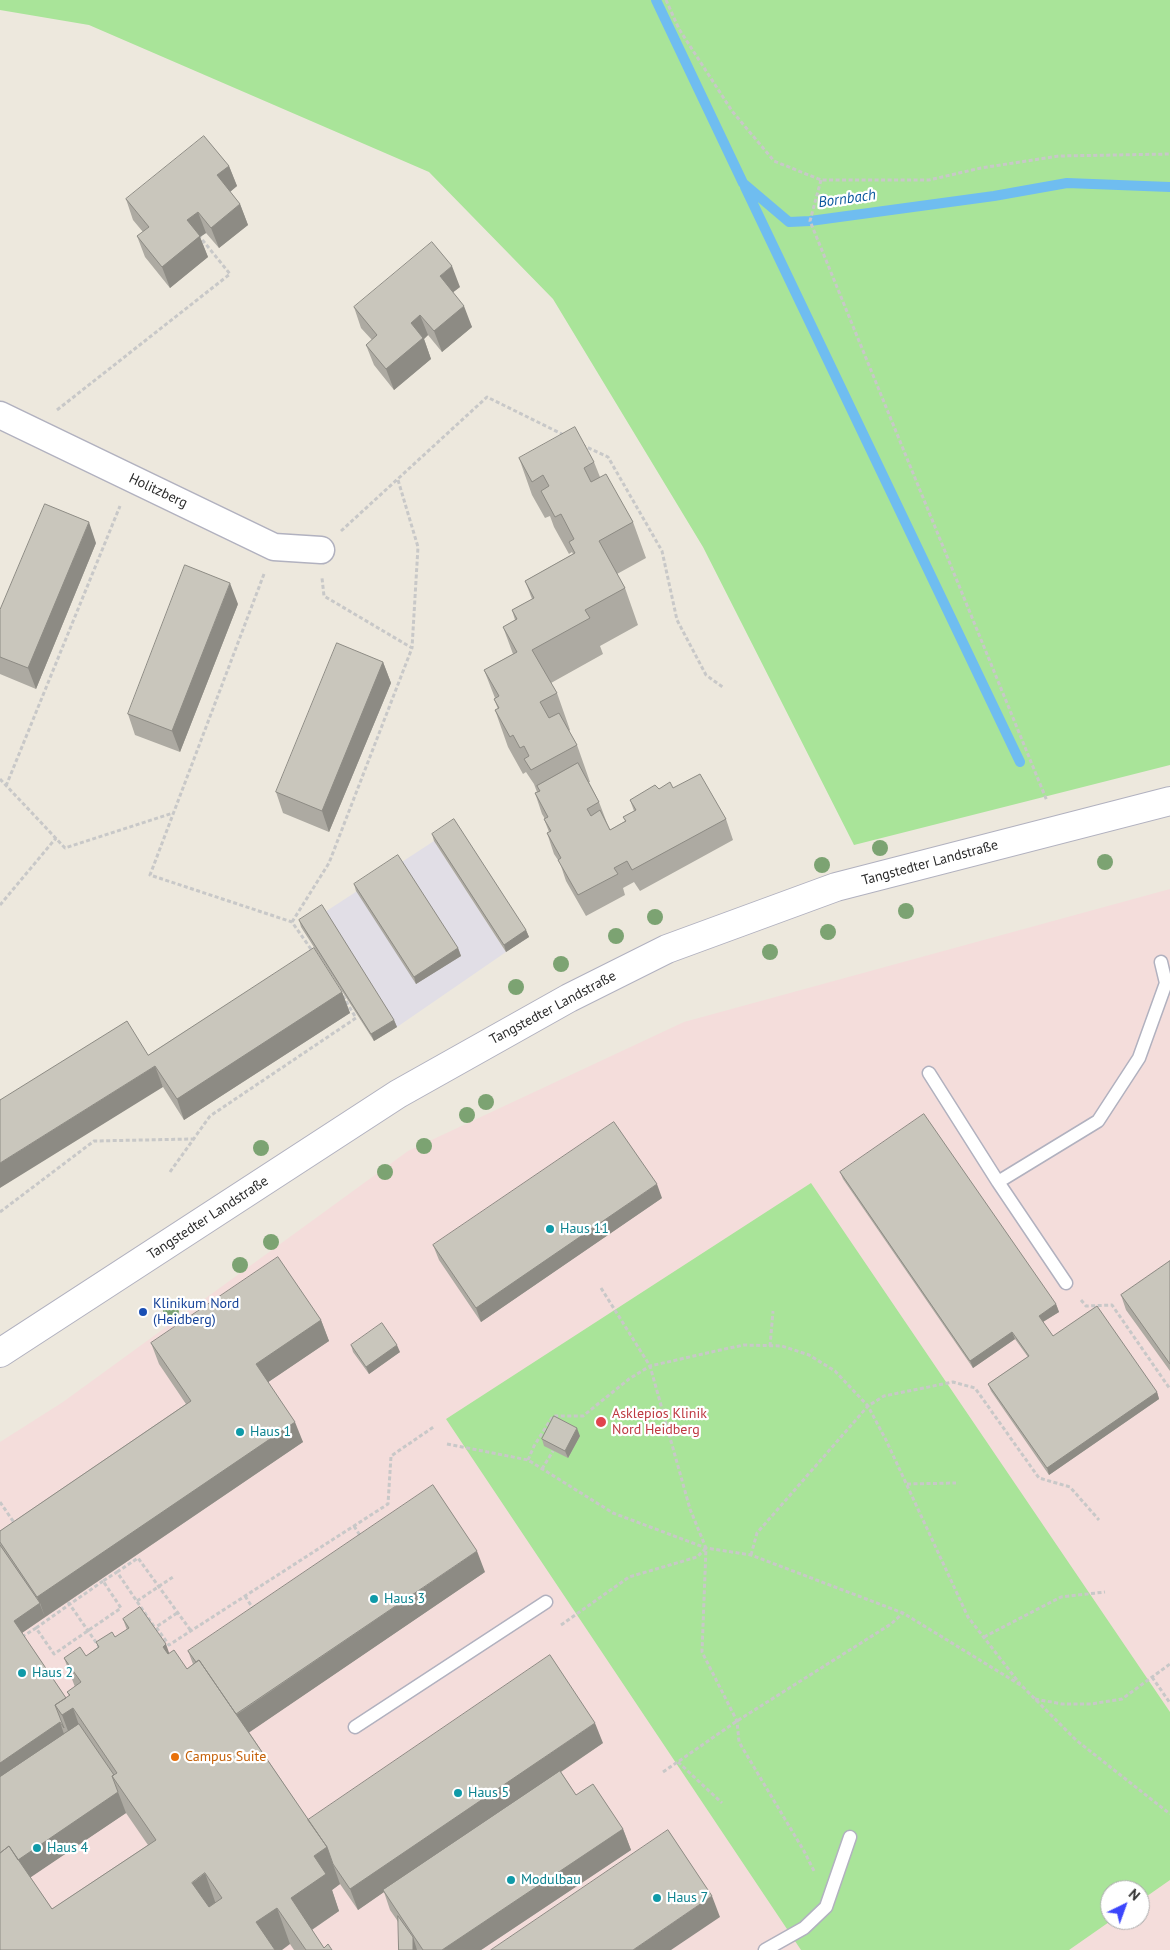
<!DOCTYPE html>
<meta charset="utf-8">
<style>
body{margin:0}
#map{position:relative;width:1170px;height:1950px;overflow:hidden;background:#ede8dd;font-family:"PT Sans",sans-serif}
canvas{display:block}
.north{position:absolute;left:1100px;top:1880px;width:50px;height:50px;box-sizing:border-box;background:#fff;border:1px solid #aaa;border-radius:50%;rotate:42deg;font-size:14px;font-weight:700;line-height:20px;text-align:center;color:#2b2b2b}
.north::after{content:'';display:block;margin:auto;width:18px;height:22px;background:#3c46fc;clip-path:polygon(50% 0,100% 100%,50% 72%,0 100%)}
</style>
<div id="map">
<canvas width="1170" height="1950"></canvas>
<div class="north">N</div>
</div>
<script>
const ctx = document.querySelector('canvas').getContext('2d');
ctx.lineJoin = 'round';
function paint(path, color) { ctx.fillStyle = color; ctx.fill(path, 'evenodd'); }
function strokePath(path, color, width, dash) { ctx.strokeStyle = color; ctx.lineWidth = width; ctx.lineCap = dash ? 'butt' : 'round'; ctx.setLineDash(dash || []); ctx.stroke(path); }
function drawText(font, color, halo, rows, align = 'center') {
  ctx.font = font + ' "PT Sans",sans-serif'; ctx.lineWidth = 4.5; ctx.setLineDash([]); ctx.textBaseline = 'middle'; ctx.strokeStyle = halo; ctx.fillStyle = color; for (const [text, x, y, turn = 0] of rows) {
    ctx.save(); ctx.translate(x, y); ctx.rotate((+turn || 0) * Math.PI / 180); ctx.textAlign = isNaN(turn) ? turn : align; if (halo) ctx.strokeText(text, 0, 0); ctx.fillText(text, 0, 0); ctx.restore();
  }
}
paint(new Path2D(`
 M434,841l72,111 -109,75 -72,-115z`), '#e1dee6');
paint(new Path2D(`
 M1170,889v1061h-1170v-508l63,-40 345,-251 276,-129zM1110,1890h30v30h-30z`), '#f4dddb');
paint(new Path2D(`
 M0,0h1170v765l-316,80 -151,-298 -150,-248 -124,-127 -340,-147 -89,-15z
 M811,1183l359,529v168l-30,21v-11h-30v30h2l-43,30h-268l-355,-531z`), '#a9e499');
strokePath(new Path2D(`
 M656,0l87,183 46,39 21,-1 184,-25 73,-13 103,4
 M745,187l275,575`), '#6fbdf0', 10);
const service = new Path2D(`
 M929,1073l69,109 68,101
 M998,1182l100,-61 41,-63 27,-75 -5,-21
 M355,1727l191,-125
 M765,1950l39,-22 22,-21 24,-70`);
const minor = new Path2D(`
 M0,415l274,132 47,3`);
const tertiary = new Path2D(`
 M0,1353l398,-259 171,-96 98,-49 169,-62 334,-86`);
strokePath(service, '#b1b1bf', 15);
strokePath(minor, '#b1b1bf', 29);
strokePath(tertiary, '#b1b1bf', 30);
strokePath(new Path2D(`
 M666,0l13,29 53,82 42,50 47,19h108l52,-12 78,-12 111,-2
 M821,180l-11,41 237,580
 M57,410l173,-136 -30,-37
 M582,445l26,12 54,94 15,69 29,55 18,13
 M398,480l20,67 -6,101
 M341,531l146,-134 79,39
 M264,574l-114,301 142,47 21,30
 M0,779l65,69 108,-35
 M6,786l114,-280
 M0,905l56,-67
 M292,922l37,-59 83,-215 -88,-52 -2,-18
 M170,1172l40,-56 146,-98 -13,-22
 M0,1212l94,-71 99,-2
 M601,1288l49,78 40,143 16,39 -4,104 35,69 2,21 65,109 10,20
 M1081,1300l5,6 26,-1 58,84
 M770,1346l3,-35
 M447,1444l81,16 85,53 93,35 45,7 152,58 119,73 54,54 94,74
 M528,1460l6,-14 19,-30h30l46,-37 21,-13 79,-18 15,-3 38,1 27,9 26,16 33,35 18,34 82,177 52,67
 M542,1469l11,-18
 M907,1484l49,-1
 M0,1502l15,22
 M354,1526l7,11
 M751,1555l6,-22 111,-127 16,-10 69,-14 22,6 64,90 31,9 29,33
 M117,1572l21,-14 53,73
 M245,1596l9,14
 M137,1601l36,-24
 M68,1602l32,46
 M177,1613l-21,14 13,18 219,-141 3,-48 44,-30
 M561,1625l68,-48 68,-20 9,-9
 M36,1628l67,-47
 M22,1637l14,-9 18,26 67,-46 -18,-27 14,-9 38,56
 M984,1637l77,-40 44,-5
 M1152,1677l18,26
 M1035,1699l27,5h29l31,-5 48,-35
 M678,1762l44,41
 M663,1772l74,-51 154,-97 12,-11`), '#c8c8c8', 3, [4, 2.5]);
strokePath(service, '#fff', 12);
strokePath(minor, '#fff', 26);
strokePath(tertiary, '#fff', 28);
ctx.fillStyle = '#7ca372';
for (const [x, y] of [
 [880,848],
 [1105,862],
 [822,865],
 [906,911],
 [655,917],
 [828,932],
 [616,936],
 [770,952],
 [561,964],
 [516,987],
 [486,1102],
 [467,1115],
 [424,1146],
 [261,1148],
 [385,1172],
 [271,1242],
 [240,1265],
 [171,1311]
]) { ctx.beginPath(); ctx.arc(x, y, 8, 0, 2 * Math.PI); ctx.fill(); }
paint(new Path2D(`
 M229,166l8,20 -7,6 10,12 8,21 -29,23 -13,-15 -6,4 8,20 -38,31 -25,-31 -8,-21 6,-4 -10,-12 -7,-21z
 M460,287l-7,5 19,35 -30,25 -14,-17 -4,4 7,20 -37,31 -20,-25 -8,-20 6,-5 -11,-12 -7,-21z
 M519,458l75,4 6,15 33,45 13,36 -29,16 8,14 13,37 -38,21 3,8 -52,29 6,10 13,37 -1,1 8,14 13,37h-1l10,20 8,21 3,7 15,-9 -2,-4 11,-6 -4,-11 29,-11 14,-1 53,31 7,21 -93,51 -6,-9 -11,6 2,7 -39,21 -20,-35 -6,-18 -6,-9 -7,-21 2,-1 -5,-13h1l-3,-5 -7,-21 2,-1 -3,-8 -8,-12 -3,2 -15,-27 -13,-37 3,-1 -4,-10 1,-1 -11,-28 29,-16 -10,-27 12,-7 -3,-10 20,-11 -7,-18 48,-27 -1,-2 -3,2 -15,-27 -4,-11 -5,2 -13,-23z
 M96,543l-60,146 -36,-15v-64z
 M238,604l-58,148 -45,-17 -7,-21z
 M383,662l8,21 -62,149 -46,-19 -7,-21z
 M432,834l94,96 3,7 -23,15 -72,-111z
 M354,884l104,64 3,8 -45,28 -60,-93z
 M299,920l95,100 3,7 -23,14 -73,-114z
 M342,992l8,21 -166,107 -21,-33 -15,-32z
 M840,1172l216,132 3,8 -16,10 10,14 104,56 2,7 -110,76 -58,-84 -3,-7 40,-27 -13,-18 -42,29 -130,-189z
 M662,1198l-181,124 -42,-62 -6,-15z
 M1170,1261v110l-44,-61 -5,-15z
 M321,1320l8,21 -61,41 35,60 -281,191 44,65 3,-2 -2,-4 8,-5 -11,-29 22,-2 12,-9 -2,-5 19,-5 12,-7 -4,-11 46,34 18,16 6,-5 -5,-13 297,-79 -236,160 59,88 295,-77 -42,29 15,23 47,34 8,21 -150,100h-82v-27l-9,-13 -6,-18 -26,18 -18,-26 -8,6 7,21 -27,19 12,18 8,2h-38l-4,-6 -290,6v-419l186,-127 -27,-40 -8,-21zM126,1813l22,32 -96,64 -22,-32z
 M351,1345l49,7 -31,22 -16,-22z
 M580,1436l-12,22 -24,-12 -2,-7z`), '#adaaa2');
paint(new Path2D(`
 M229,166l8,20 -12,10 -8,-21z
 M240,204l8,21 -29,23 -8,-20z
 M198,212l8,21 -6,4 8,20 -38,31 -8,-21 25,-47z
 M452,266l8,21 -13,10 -7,-21z
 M464,306l8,21 -30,25 -8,-21z
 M420,315l8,20 -4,4 7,20 -37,31 -8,-21 25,-46z
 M89,522l7,21 -60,146 -8,-21z
 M230,583l8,21 -58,148 -8,-21z
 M383,662l8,21 -62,149 -7,-21z
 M526,930l3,7 -23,15 -2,-7z
 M458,948l3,8 -45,28 -2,-7z
 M342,992l8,21 -166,107 -7,-21z
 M394,1020l3,7 -23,14 -3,-7z
 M155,1066l8,21 -163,101v-25z
 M657,1184l5,14 -181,124 -5,-14z
 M1056,1304l3,8 -18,11 -2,-7z
 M321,1320l8,21 -65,44 -8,-21z
 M1012,1332l3,7 -42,29 -3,-7z
 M397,1345l3,7 -31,22 -3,-7z
 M1157,1392l2,7 -110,76 -2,-7z
 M295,1422l8,20 -258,175 -8,-20z
 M577,1428l3,8 -12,22 -3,-7z
 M477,1551l8,21 -244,166 -8,-21z
 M40,1603l5,14 -26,18 -5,-14z
 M166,1644l13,37 -16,-34z
 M73,1708l13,37 -10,7 -14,-37z
 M60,1722l5,15 -65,44v-18z
 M595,1723l8,20 -219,149 -1,-2 1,2 -26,18 -8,-21z
 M118,1792l8,21 -126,85v-26z
 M623,1829l8,21 -150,100h-39z
 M327,1847l13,37 -8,6 7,21 -35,24 -13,-37 23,-42z
 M205,1873l13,37 -13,9 -13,-36z
 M712,1896l8,21 -49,33h-38z
 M277,1908l13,36 -8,6h-15l-11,-28z
 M413,1937l4,13h-4z`), '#8d8b84');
const building = new Path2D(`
 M204,136l25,30 -12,9 23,29 -29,24 -13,-16 -11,8 13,16 -38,31 -25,-31 12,-9 -23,-28z
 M432,242l20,24 -12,10 24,30 -30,25 -14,-16 -9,8 12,15 -37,31 -20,-24 11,-10 -23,-28z
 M575,427l19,35 -10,6 7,14 15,-8 27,48 -34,19 26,47 -40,22 5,8 -58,32 25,43 -17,9 9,16 10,-5 18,32 -46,25 -7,-11 5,-3 -5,-10 -4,2 -7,-13 -3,2 -15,-27 4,-2 -5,-9 5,-3 -15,-26 33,-18 -14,-25 14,-8 -5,-9 22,-12 -9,-17 50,-28 -6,-11 5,-3 -13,-25 -6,3 -14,-26 8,-5 -6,-11 -11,7 -13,-24z
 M45,504l44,18 -61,146 -28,-11v-47z
 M185,565l45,18 -58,148 -44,-17z
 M337,643l46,19 -61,149 -46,-19z
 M578,763l21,39 -12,7 4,7 9,-6 10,20 16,-9 -3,-4 13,-7 -6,-10 25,-15 4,4 11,-7 3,6 27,-14 26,45 -94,51 -5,-9 -13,7 4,6 -40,21 -20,-35 3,-2 -14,-25 4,-2 -7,-12 4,-2 -13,-24 5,-2 -3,-5z
 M454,819l72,111 -22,15 -72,-111z
 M398,855l60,93 -44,29 -60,-93z
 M322,905l72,115 -23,14 -72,-114z
 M314,948l28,44 -165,107 -22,-33 -155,97v-63l127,-79 21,34z
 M924,1114l132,190 -17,12 14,20 44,-30 60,86 -110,76 -59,-84 41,-28 -17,-24 -42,29 -130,-189z
 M614,1122l43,62 -181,124 -43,-63z
 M278,1257l43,63 -65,44 39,58 -258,175 -37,-55v-11l191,-130 -40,-58z
 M1170,1261v103l-49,-69z
 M382,1323l15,22 -31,22 -15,-22z
 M554,1416l23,12 -12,23 -23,-12z
 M433,1485l44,66 -241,163 -37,-54 -3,2 -8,-11z
 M0,1545l40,58 -26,18 52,77 -11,7 9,23 -4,-6 -60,41z
 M140,1607l26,37 -3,3 5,7 6,-4 13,19 12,-9 128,187 -13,9 12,18 -35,24 33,50 4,-4 4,6h-26l-29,-42 -21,14 19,28h-275v-97l9,-7 43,63 104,-69 -44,-64 5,-3 -44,-65 -11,7 -7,-10 15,-10 -3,-3 14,-10 -17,-24 16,-11 6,9 13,-9 -3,-5 16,-10 3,5 14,-9 -6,-9zM205,1873l17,25 -13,9 -17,-24z
 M550,1655l45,68 -245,166 -17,-25 -6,-17 -19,-27z
 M79,1724l35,51 -2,1 6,16 -100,68 -9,-14 -9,7v-76z
 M560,1771l16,24 17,-11 30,45 -181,121h-19l-40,-60z
 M668,1830l44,66 -79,54h-142z
 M398,1916l15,21v13h-14z`);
paint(building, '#c9c6bc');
strokePath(building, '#8d8b84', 1);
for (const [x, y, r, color] of [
 [550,1229,5,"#0f9aa8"],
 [143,1312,5,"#1a4fb4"],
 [601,1422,6,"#e0444e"],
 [240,1432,5,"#0f9aa8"],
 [374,1599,5,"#0f9aa8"],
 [22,1673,5,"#0f9aa8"],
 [175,1757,5,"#e8710a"],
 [458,1793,5,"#0f9aa8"],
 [37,1848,5,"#0f9aa8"],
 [511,1880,5,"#0f9aa8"],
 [657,1898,5,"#0f9aa8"]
]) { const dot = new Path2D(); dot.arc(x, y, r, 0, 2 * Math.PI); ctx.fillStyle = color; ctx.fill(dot); strokePath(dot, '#fff', 2); }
drawText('14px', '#2b2b2b', '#fff', [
 ["Holitzberg",158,491,25],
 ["Tangstedter Landstraße",930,863,-15],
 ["Tangstedter Landstraße",553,1008,-28],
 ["Tangstedter Landstraße",208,1218,-33]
]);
drawText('14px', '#0d838f', '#fff', [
 ["Haus 11",560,1229],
 ["Haus 1",250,1432],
 ["Haus 3",384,1599],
 ["Haus 2",32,1673],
 ["Haus 5",468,1793],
 ["Haus 4",47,1848],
 ["Modulbau",521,1880],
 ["Haus 7",667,1898]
], 'left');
drawText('14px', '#164399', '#fff', [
 ["Klinikum Nord",153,1304],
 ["(Heidberg)",153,1320]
], 'left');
drawText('14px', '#be3a42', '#fff', [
 ["Asklepios Klinik",612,1414],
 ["Nord Heidberg",612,1430]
], 'left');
drawText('14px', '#c56008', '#fff', [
 ["Campus Suite",185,1757]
], 'left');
drawText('italic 15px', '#0c599e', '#fff', [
 ["Bornbach",847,199,-8]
]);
</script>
